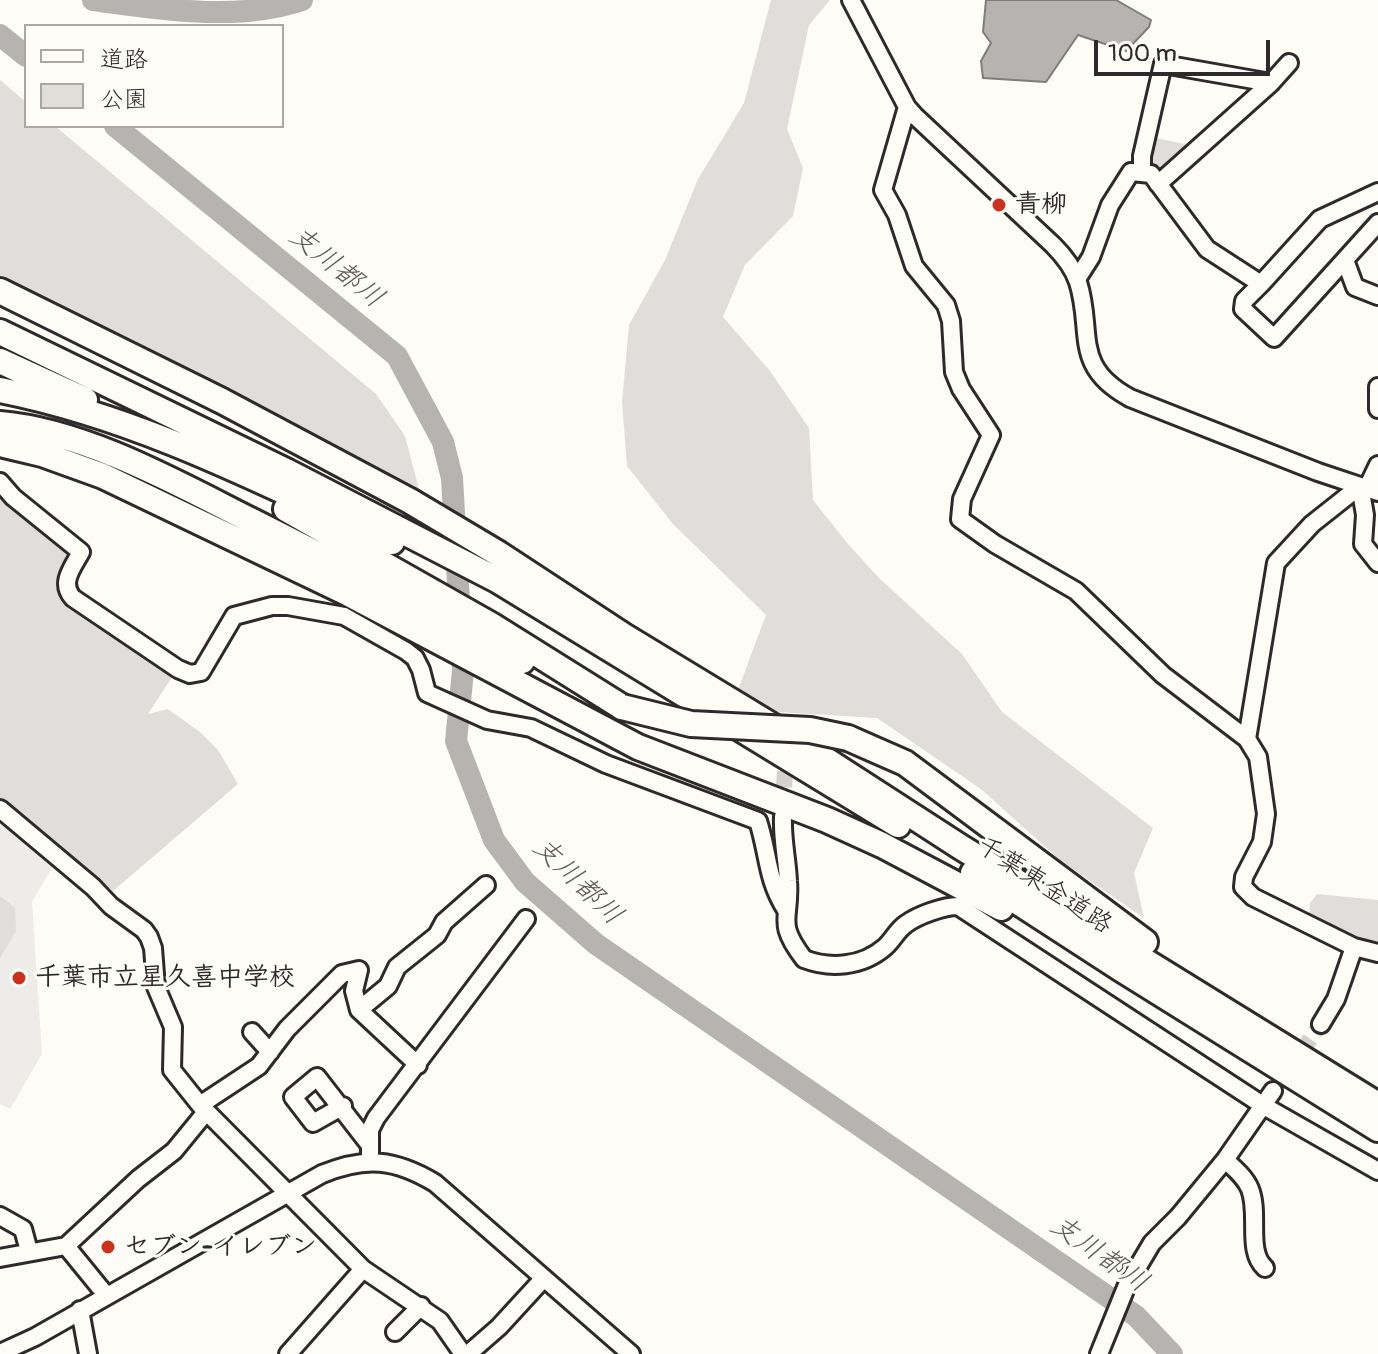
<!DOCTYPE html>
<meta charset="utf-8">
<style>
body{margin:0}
#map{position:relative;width:1378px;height:1354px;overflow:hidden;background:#fdfcf7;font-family:Pangolin,"Klee One",sans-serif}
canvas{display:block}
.legend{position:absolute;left:24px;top:24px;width:260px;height:104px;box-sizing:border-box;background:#fdfcf7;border:2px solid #a9a8a5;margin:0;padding:10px 14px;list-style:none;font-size:24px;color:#2b2b2b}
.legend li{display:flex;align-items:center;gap:16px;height:40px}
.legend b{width:40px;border:2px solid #a9a8a5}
.scale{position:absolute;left:1094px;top:40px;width:176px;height:36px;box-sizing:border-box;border:4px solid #2b2b2b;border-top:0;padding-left:10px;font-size:24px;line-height:28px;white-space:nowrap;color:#2b2b2b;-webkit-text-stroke:6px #fdfcf7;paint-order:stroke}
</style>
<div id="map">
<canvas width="1378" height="1354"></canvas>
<ul class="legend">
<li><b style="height:10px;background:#fdfcf7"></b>道路</li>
<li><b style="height:22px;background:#dfdeda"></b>公園</li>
</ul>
<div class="scale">100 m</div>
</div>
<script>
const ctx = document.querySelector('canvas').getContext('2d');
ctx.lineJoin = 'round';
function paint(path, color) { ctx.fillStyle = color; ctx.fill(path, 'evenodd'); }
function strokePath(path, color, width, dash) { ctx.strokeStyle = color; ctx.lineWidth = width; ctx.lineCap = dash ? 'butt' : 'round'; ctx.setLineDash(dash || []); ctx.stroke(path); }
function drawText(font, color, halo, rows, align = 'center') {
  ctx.font = font + ' Pangolin,"Klee One",sans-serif'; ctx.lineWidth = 6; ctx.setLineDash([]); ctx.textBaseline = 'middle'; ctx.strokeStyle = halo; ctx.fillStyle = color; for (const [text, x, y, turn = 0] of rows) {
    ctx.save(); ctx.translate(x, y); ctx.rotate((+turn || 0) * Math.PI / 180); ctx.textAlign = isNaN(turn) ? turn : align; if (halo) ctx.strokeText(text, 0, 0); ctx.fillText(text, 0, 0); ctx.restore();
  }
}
paint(new Path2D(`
 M0,816l54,48 -22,38 10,152 -32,55 -10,-5z`), '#edece8');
paint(new Path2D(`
 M771,0h59l-21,25 -22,104 16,39 -10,48 -48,49 -22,52 47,54 39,57 4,72 35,44 31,34 83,76 40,58 151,116 -19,45 10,45 -83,-57 -80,-72 -104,-71 -99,-6 -40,-22 28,-75 -93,-91 -46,-58 -5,-64 7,-77 36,-65 33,-81 46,-76z
 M0,80l26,22v24h29l321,268 29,42 15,57 -420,-211z
 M1152,137l41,9 -29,28h-10l-4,-8z
 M0,492l72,61 -12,34 116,84 -28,43 20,-5 33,24 17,17 20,34 -125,107 -113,-92z
 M1317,894l61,6v47l-20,-5 -49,-26 1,-13z
 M0,896l15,12 1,23 -16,27z`), '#dfdeda');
const water = new Path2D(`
 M986,0h130l35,20 -2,7 -23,24 -48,-16 -32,47 -63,-4 -2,-17 10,-18 -8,-11z`);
paint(water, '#b5b4b1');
strokePath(water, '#7e7d7b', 2);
strokePath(new Path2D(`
 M93,0c67,9 144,22 209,0
 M0,35l26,21
 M115,126l282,230 46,86 9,36 11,193 -7,70 38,99 31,42 71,62 540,372 36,38`), '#b5b4b1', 22);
strokePath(new Path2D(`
 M783,811l3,-61
 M1273,1091l48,-67`), '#d3d2ce', 16, [16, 8]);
const minor = new Path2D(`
 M851,0l56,107 8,9 138,129c11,11 20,22 25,37 16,50 -7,84 52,116l188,74 60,20
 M907,107l-24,83 14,25 17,51 32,39 5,16 3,51 7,17 30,46 -29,64 -2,20 35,25 81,47 87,84 84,64 11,18 8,57 -4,28 -18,35 -1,10 10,10 101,50 24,6
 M1142,173v-17l21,-92 108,19
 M1158,184l113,-101 18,-20
 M1345,260l10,27 23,9
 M1077,279l14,-22 19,-52 21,-33 20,2 56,75 54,35 59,-65 58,-27
 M1261,284l-17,17 -1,8 31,29 104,-115
 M1378,387v22
 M0,482l13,15 68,55c-8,15 -22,31 -8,46l105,71 12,5 11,-2 33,-56 38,-10h16l56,10 62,35 9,7 6,12 6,23 60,27 44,8 75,36 152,57c11,34 8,57 28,89
 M1367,488l11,-23
 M1247,739l29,-176 36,-39 48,-38 5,29 -2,29 15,19
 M0,809l93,78 18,19 33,24 5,7 4,11 3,39 17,40 -1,43 28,35 163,164 77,52 23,33
 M783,817c-1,22 4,42 5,64 3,39 -13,40 16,78 26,10 58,8 81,-12 8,-7 12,-17 21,-23 12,-9 38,-18 52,-18l306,200 114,65
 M359,1010l29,-24 9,-19 40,-32 7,-13 42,-37
 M1321,1024l15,-25 18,-52
 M252,1032l18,20
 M200,1105l59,-39 28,-37 55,-55 17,-4 -5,21 5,19 59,55
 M343,1106l-30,17 -20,-26 24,-20 52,67
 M1225,1160c9,8 20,17 25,29 10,25 -4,62 15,79
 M370,1162v-32l6,-12 150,-199
 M0,1216l23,13 6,22
 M66,1246l40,49
 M0,1258l66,-12 72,-67 36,-28 32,-39
 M80,1310l8,44
 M395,1332l26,-26
 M0,1353l35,-16 287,-163c44,-18 73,-15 113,9l196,171
 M288,1354l75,-85
 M468,1354l31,-27 45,-49
 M1099,1354l28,-69 25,-42 26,-26 47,-57 48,-69`);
const highway = new Path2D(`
 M0,291l222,110 188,100 89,53 125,82 168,102 167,108 419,259
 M0,332l286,139 211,109 401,245
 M0,361l85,39
 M0,390c138,27 265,93 392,152
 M0,424c84,7 175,58 250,96 91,46 182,93 272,141
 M0,444l42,10 61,22 242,116 293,155 189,73 55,25 119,63
 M286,509l205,116 131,82
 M848,738l57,25 240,179
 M973,873l148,96 257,160`);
strokePath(minor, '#2b2b2b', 22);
strokePath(highway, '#2b2b2b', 30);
strokePath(minor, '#fdfcf7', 16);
strokePath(highway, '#fdfcf7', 24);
const highwayBridge = new Path2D(`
 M622,707l69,17 119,6 38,8`);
strokePath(highwayBridge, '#2b2b2b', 30, []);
strokePath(highwayBridge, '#fdfcf7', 24);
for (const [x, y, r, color] of [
 [999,205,8,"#c8321e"],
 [19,978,8,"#c8321e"],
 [108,1247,8,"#c8321e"]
]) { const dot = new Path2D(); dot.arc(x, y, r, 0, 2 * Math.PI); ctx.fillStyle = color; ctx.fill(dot); strokePath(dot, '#fdfcf7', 3); }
drawText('bold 26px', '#2b2b2b', '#fdfcf7', [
 ["青柳",1015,205],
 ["千葉市立星久喜中学校",35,978],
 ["セブン-イレブン",124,1247]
], 'left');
drawText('26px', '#2b2b2b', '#fdfcf7', [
 ["千葉東金道路",1044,886,33]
]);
drawText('italic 28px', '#5b5b5a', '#fdfcf7', [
 ["支川都川",336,268,39],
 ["支川都川",577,882,44],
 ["支川都川",1099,1255,35]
]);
</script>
